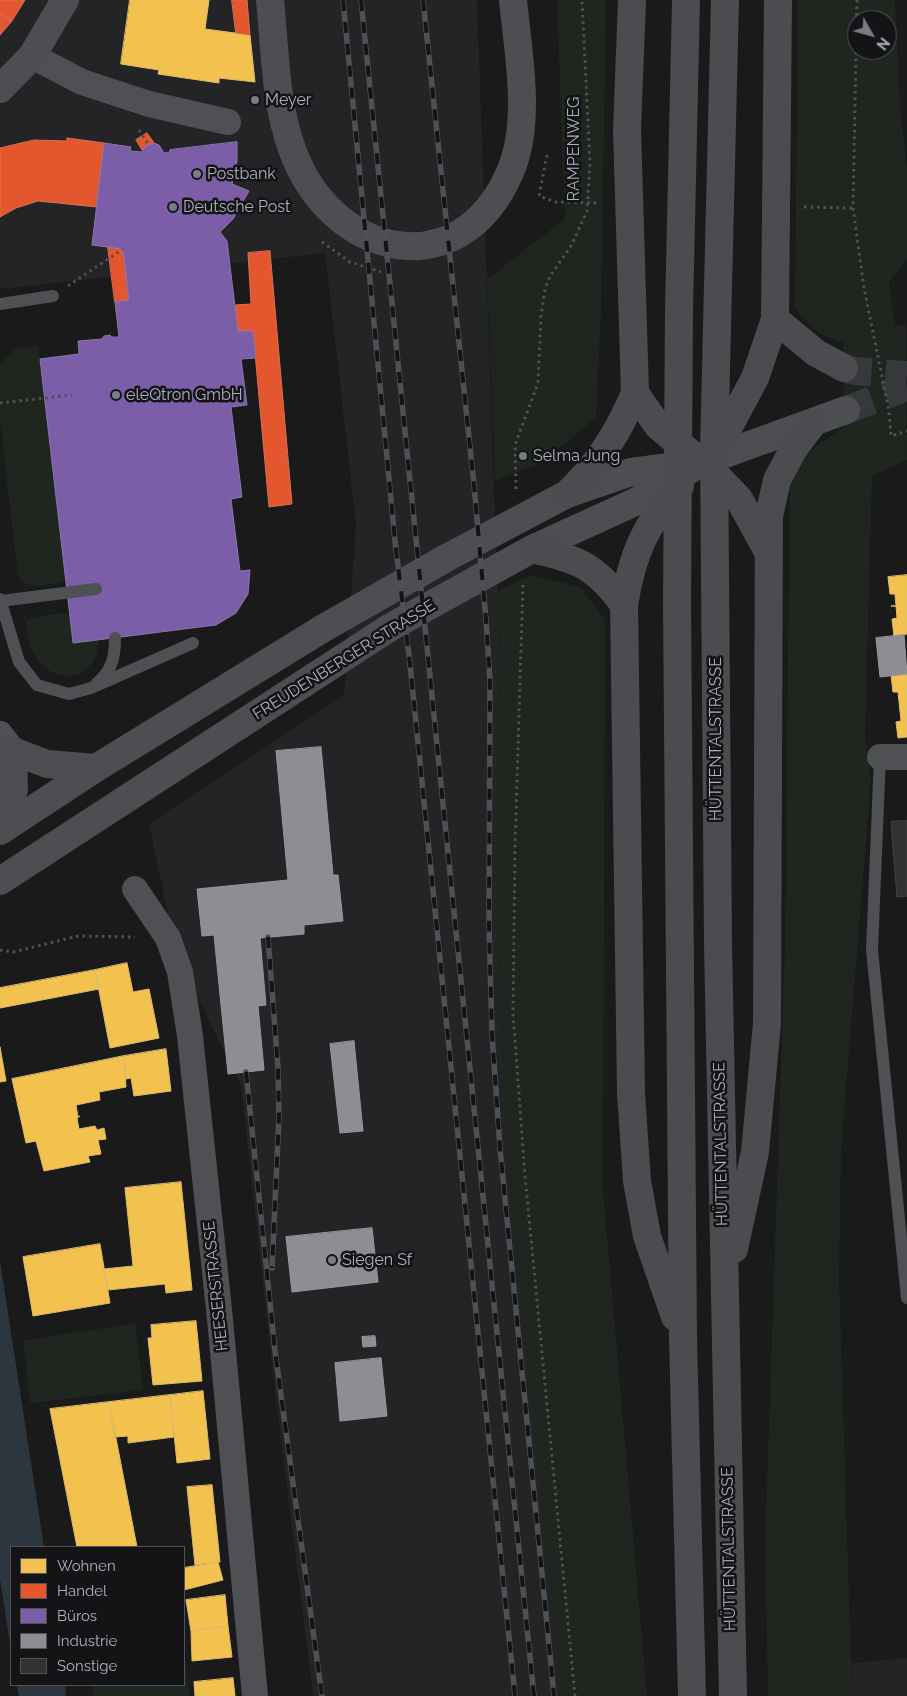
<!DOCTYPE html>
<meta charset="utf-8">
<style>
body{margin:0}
#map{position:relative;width:907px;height:1696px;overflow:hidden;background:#1a1a1b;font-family:Raleway,sans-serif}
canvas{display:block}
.legend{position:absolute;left:10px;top:1546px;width:175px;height:140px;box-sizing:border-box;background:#141417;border:1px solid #505359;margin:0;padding:6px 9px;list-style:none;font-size:15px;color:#abb1bc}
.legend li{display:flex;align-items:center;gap:10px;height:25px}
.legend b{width:25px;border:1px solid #505359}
.north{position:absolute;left:847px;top:10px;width:50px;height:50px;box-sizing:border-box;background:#141417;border:1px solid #505359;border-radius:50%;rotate:128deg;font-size:14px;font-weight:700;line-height:20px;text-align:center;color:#abb1bc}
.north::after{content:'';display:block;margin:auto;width:18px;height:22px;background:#787c84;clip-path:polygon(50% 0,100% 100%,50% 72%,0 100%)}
</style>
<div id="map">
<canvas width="907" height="1696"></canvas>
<ul class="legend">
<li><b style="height:14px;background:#f2c14e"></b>Wohnen</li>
<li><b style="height:14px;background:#e4572e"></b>Handel</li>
<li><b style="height:14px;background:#7b5ea7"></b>Büros</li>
<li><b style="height:14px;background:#8d8d92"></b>Industrie</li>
<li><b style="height:14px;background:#323233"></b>Sonstige</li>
</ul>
<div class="north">N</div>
</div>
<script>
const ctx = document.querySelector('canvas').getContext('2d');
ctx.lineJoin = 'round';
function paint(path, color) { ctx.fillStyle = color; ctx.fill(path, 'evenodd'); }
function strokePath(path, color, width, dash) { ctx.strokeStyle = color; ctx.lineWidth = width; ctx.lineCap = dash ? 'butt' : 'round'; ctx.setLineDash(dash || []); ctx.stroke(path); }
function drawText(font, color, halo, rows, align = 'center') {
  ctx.font = font + ' Raleway,sans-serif'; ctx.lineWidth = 5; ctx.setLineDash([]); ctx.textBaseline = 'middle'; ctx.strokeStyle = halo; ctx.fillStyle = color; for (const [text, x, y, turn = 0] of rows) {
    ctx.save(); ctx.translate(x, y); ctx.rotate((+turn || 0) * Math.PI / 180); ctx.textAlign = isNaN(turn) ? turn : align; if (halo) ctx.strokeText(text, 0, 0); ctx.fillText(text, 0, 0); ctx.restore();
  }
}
paint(new Path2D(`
 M0,0h477l23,656 -4,235 13,280 53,525h-249l-37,-296 -35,-315 -65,-132 -27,-129 195,-129 12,-171 -31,-271 -325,36z
 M907,1658v38h-55v-33z`), '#242427');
paint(new Path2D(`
 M557,0h49l-5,309 -5,109 -57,46 -44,16 -8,-201 78,-60z
 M798,0h97l5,104 7,66v89l-18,23 6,45 11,-3 1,136 -35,16 -7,260 6,42 -30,373 -2,128 13,417h-84l-3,-151 20,-598 5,-481 54,-40 -1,-83c-23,-8 -33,-15 -48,-35zM857,20h30v30h-30z
 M38,346l27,230 -3,6c-15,2 -35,10 -44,-6l-18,-154v-58l15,-15z
 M531,575l49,12 25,32 -2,571 44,506h-85l-53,-525 -13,-280 4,-235 -2,-65z
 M67,613l3,5 3,25 25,-3c2,45 -58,50 -69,0 -1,-6 -3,-13 -3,-19l7,-4z
 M135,1323l8,67 -113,13 -7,-62z
 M184,1651l6,45h-97l-1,-11h92z`), '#1e261f');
paint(new Path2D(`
 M0,1261l44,286h-33v104l-11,-72z
 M17,1685h48l1,11h-47z`), '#2c363e');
const homes = new Path2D(`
 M130,0h79l-4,29 45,6 5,47 -36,-4v5l-61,-9 1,-4 -38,-6z
 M907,575v59l-13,2 -2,-17 5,-1 -1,-12h-5h5l-1,-12h-5l-2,-17z
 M907,674v63l-9,1 -2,-16 5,-1 -3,-29h-5l-2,-17z
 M127,963l6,29 16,-3 10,49 -49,10 -15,-78z
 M95,970l4,19 -99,19v-20z
 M0,1047l6,34 -6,1z
 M166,1049l5,42 -37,5 -3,-18 -5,1 -2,-23z
 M124,1056l2,31 -27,5 1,8 -24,5 2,12 2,-1 -3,2 2,11 16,-3 2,4 7,-2 2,11 -8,1 3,14 -13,2 2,6 -46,9 -8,-30 -10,2 -14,-64z
 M181,1182l11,108 -26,3 -1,-9 -57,6 -4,-21 29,-3 -8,-78z
 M100,1244l10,59 -77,13 -10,-59z
 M196,1321l6,60 -49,4 -5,-47h4l-1,-13z
 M203,1391l7,68 -33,4 -7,-68z
 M170,1395l4,42 -46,6v-7l-13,1 -6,-35z
 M109,1402l28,145h-60l-27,-138z
 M212,1485l8,77 -25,3 -8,-78z
 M218,1562l5,18 -39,10v-22z
 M225,1595l3,31 -37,5 -5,-31z
 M228,1626l4,31 -40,4 -1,-30z
 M233,1678l2,18h-40l-1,-14z`);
paint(homes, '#f2c14e');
strokePath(homes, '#ddbc6f', 1);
const shops = new Path2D(`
 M0,0h25l-13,21 -12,-7z
 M232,0h15l3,35 -14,-2z
 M0,14l12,7 -12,14z
 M147,133l7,10 -8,3 -4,4 -6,-10z
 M67,138l37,5 -7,64 -59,-6 -22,7 -16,9v-69l34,-8 33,1z
 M108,247l15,2 6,51 -14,2z
 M270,251l22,253 -23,3 -16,-176h-15l-3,-26 16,-1 -3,-51z`);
paint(shops, '#e4572e');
strokePath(shops, '#d37259', 1);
const offices = new Path2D(`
 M237,142v19l-5,23 17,7 -16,28 -13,13 7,9 11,90h15l3,27 -15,1 6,46 -16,2 11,90 -11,2 9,72 10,-1 -2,24 -12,19 -20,12 -143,18 -33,-284 39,-5 -1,-13 24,-2 2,-3 6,-1 2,2h7l-4,-35 14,-2 -6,-51 -31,-4 12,-102 27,4 -1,4 12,1 4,-6 8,-3 5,2 5,8 6,-1v-2z`);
paint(offices, '#7b5ea7');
strokePath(offices, '#8977ad', 1);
const industry = new Path2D(`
 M904,635l3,39 -27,3 -4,-39z
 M321,747l12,128h5l5,46 -39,4v9l-44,4 6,67 -8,1 6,64 -36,4 -14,-139 -12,1 -5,-47 91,-9 -12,-129z
 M354,1041l9,90 -23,2 -10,-89z
 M372,1228l6,54 -86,10 -6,-55z
 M375,1336l1,10 -13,1 -1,-10z
 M381,1358l6,58 -47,5 -5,-58z`);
paint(industry, '#8d8d92');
strokePath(industry, '#96989f', 1);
const building = new Path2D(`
 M907,821v75l-10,1 -6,-75z`);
paint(building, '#323233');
strokePath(building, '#434447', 1);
strokePath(new Path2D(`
 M846,410l61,-23`), '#37383b', 28, [28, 14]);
strokePath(new Path2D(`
 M844,368l11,3 52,4`), '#37383b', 28, [28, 14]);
strokePath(new Path2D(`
 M857,0l-4,208 11,80 25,123 2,25 16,-5
 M139,130l9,14
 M547,155l-8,41 17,6 44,1
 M804,207l49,1
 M322,242l28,20 31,10
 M68,286l55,-37
 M0,403l72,-8
 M516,489l-1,-44 23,-62 3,-68 4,-26 5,-13 21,-30 16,-35 3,-48 -8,-163
 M523,585l-8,260 -2,168 12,163 50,520
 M0,950l13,2 65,-16 57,1`), '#505155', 3, [2.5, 4]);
strokePath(new Path2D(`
 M0,304l53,-8
 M0,599l19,63 18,23 32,9 22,-6 102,-45
 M0,601l96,-12
 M97,683c15,-12 18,-26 18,-45
 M880,757l-8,193 35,348`), '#4e5054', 12);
strokePath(new Path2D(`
 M32,56l50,26 67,22 79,18
 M0,734l13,17
 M880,757h27
 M135,889l33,49 12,34 10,64 30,283 35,377`), '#4e5054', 26);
strokePath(new Path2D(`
 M270,0c5,49 5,103 22,149 38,108 168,140 218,23 22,-49 8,-120 3,-172
 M0,89l32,-33 33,-56
 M0,830l14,-40 -1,-39 34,13 49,4
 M0,831l96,-63 226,-139 126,-72 119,-63 64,-22 69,-9 146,-53
 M0,881l389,-253 143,-79 103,-47 56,-33`), '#4d4e52', 28);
strokePath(new Path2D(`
 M686,0l-7,310 -2,293 6,734 9,359
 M725,0l-11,451 4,492 15,753
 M775,319l41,34 28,15
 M635,393l23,33 56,47 25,26 28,51
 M713,448l11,-12 31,-58 20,-59 3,-319
 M567,494c32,-31 51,-61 68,-101l-8,-263 5,-130
 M532,549c46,10 64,17 92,56
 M734,1249l21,-97 12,-129 2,-507 8,-36 16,-30 20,-27
 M675,1317l-28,-81 -10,-55 -6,-88 -7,-488c8,-50 21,-81 56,-119`), '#4c4c50', 28);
const rail = new Path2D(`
 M343,0l52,541 15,123 105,1032
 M361,0l173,1696
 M423,0l51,485 12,135 4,61 -1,246 3,107 8,114 54,548
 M268,937l10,132 1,48 -7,151
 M246,1072l29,279 47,345`);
strokePath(rail, '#4e5053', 5.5);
strokePath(rail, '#141417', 4, [11]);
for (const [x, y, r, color] of [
 [255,100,5,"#787c84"],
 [197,174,5,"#787c84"],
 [173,207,5,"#787c84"],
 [116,395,5,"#787c84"],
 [523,456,5,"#787c84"],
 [332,1260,5,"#787c84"]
]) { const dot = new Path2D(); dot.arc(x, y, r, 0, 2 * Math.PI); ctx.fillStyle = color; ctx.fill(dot); strokePath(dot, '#141417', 2); }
drawText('16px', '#abb1bc', '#141417', [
 ["Meyer",265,100],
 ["Postbank",207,174],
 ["Deutsche Post",183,207],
 ["eleQtron GmbH",126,395],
 ["Selma Jung",533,456],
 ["Siegen Sf",342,1260]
], 'left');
drawText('16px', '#abb1bc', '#141417', [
 ["RAMPENWEG",574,149,-90],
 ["FREUDENBERGER STRASSE",344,660,-32],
 ["HÜTTENTALSTRASSE",716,739,-90],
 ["HÜTTENTALSTRASSE",721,1144,-91],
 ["HEESERSTRASSE",216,1286,-96],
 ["HÜTTENTALSTRASSE",729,1549,-91]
]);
</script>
